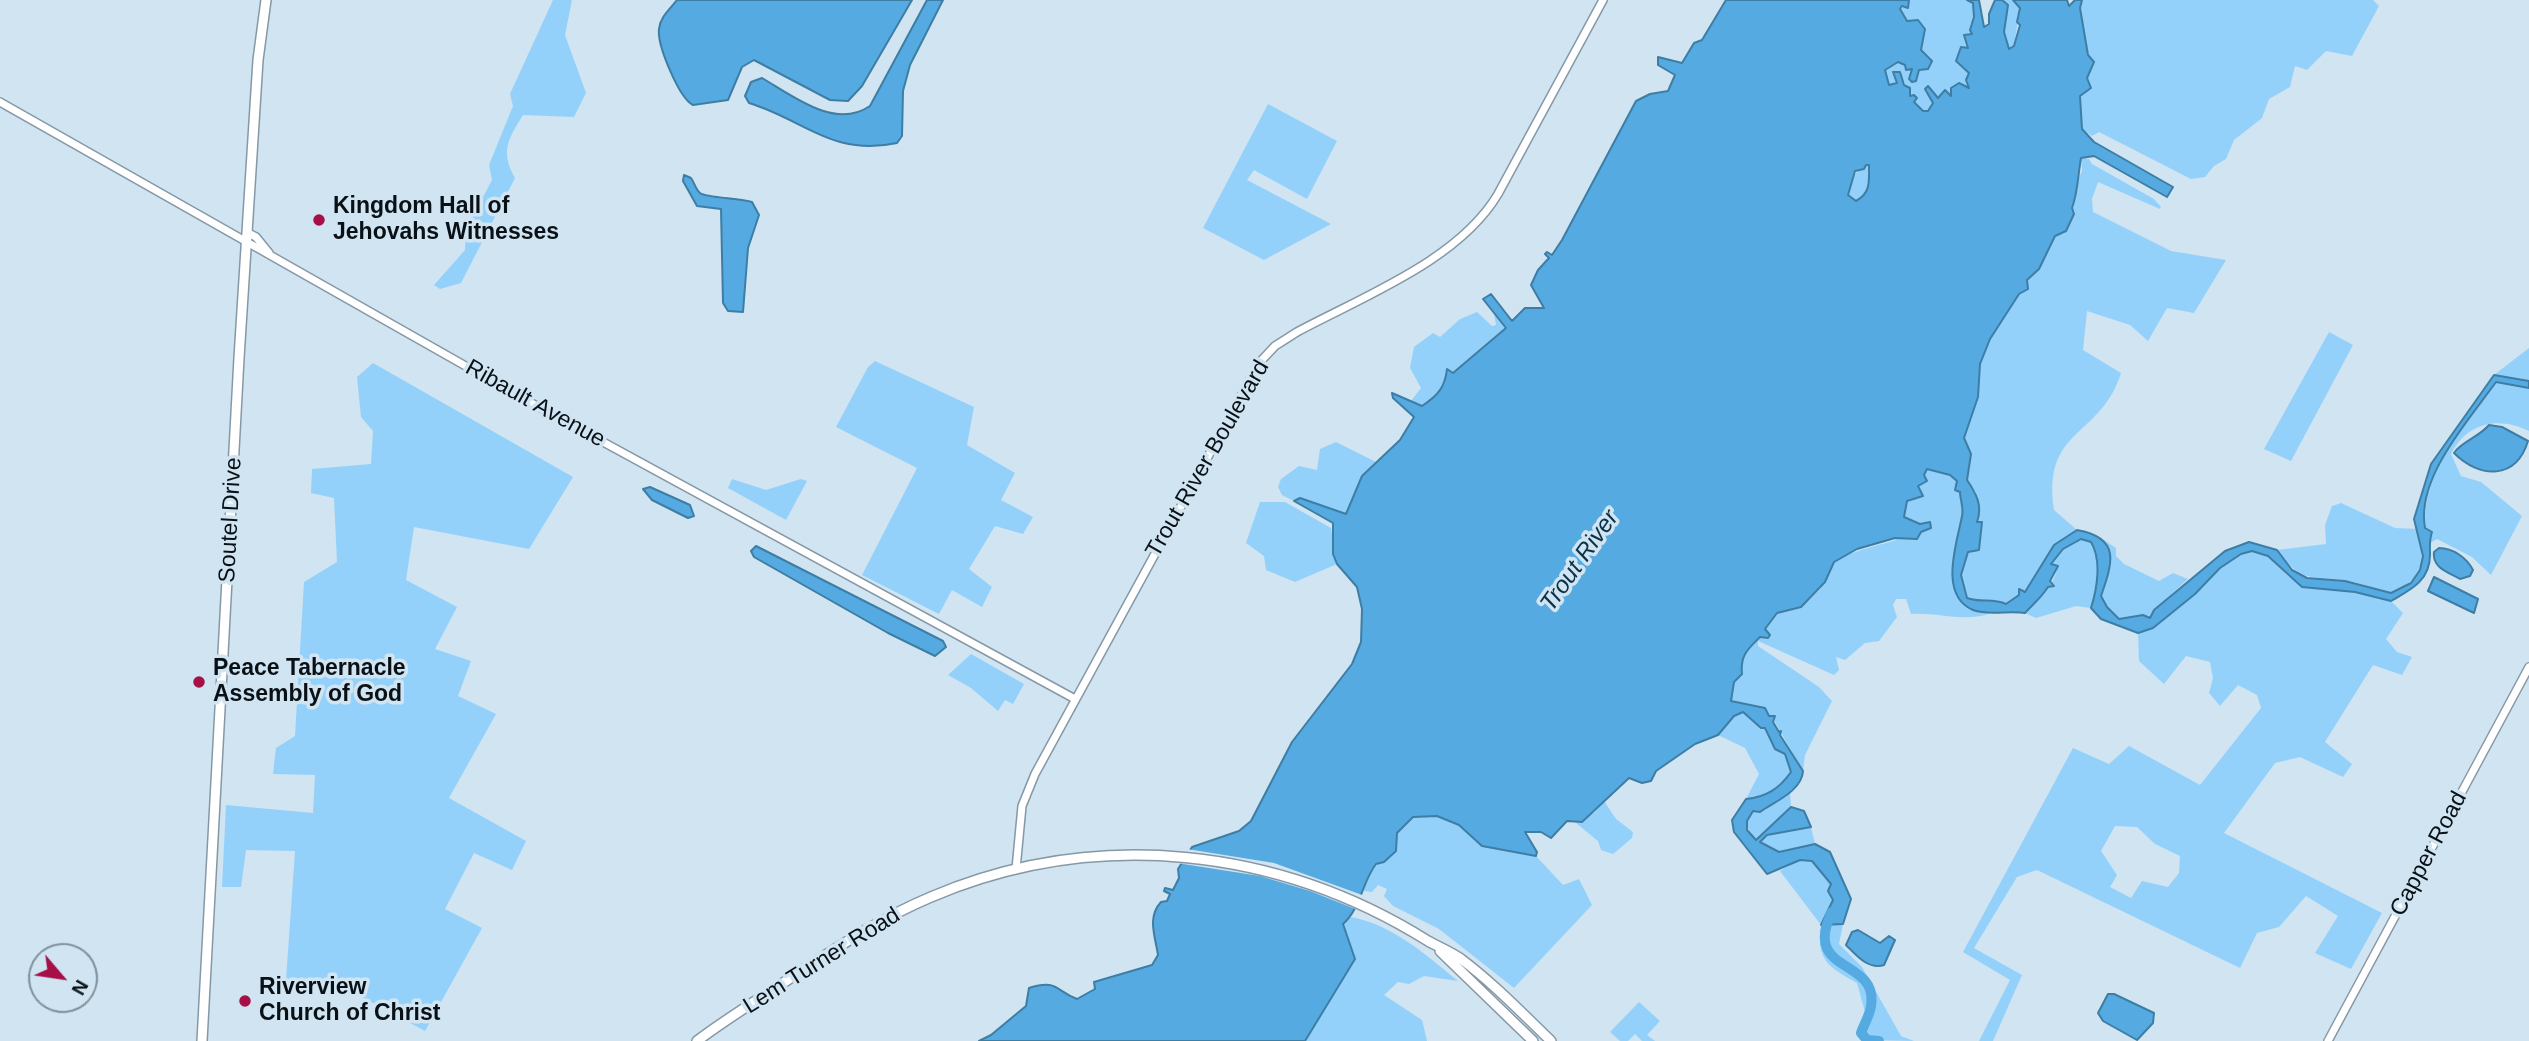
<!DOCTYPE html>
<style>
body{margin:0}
#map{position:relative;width:2529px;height:1041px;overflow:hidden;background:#d0e4f2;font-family:Arial,sans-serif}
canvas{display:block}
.north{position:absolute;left:28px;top:943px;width:70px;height:70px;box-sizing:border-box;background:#d0e4f2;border:2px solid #81909a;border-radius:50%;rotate:119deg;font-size:19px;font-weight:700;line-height:28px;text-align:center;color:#0a1116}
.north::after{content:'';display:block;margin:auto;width:24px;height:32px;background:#a61047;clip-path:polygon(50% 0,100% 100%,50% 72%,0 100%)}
</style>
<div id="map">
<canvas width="2529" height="1041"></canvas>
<div class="north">N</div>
</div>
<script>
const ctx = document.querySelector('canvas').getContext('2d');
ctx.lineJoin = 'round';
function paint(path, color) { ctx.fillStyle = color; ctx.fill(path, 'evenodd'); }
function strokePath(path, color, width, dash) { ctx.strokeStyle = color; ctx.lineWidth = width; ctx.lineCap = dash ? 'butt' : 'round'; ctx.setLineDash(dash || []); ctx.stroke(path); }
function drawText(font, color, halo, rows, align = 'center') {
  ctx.font = font + ' Arial,sans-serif'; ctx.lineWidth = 7; ctx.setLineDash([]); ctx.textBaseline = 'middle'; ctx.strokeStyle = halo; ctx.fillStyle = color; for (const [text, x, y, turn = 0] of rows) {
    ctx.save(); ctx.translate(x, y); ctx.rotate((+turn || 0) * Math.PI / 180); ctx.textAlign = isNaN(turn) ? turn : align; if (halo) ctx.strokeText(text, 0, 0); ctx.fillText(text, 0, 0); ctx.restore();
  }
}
paint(new Path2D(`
 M553,0h19l-7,35 21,58 -12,24 -51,-2c-15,24 -23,37 -8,63l-54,105 -21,6 -6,-4 31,-35 1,-21 26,-49 -3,-15 24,-59 -3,-12z
 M1909,0h58l6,3 1,14 -4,13 3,4 -4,3v51l-31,11 -9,-5 4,9 -5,8h-5l-9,-9 3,-4 -6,-1 -1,-9 -8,-7 -7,5 -7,-1 -3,-15 14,-8 13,7 -1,7 4,-1 16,-17 -10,-8v-22l-14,-7 -7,-12 9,-3z
 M2002,0h11l7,8 -6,38 -5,3 -5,-17 4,-26z
 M2082,0h291l6,6 -27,50 -26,-5 -19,19 -12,-4 -5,21 -21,12 -7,19 -28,22 -8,19 -12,7 -9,11 -14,2 -92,-47 -7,4 -10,-7 -2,-33 11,-8 -4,-10 7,-16 -6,-7 -8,-47z
 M1268,104l69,37 -30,58 -53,-29 -7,10 84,44 -67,36 -61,-32z
 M2081,158l8,1 3,5 62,35 7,8 -1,2 -62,-27 -6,17 1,13 78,39 55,9 -32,53 -27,-5 -19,33 -18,-16 -43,-14 -4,39 38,23c-21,66 -79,54 -67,137l23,20 -23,15 -30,47 -18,13c-13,-7 -26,-2 -40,-7l-5,-23 7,-23 11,-2 3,-28h-6v-30l-9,-12 4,-26 -7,-16 14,-41 2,-33 10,-25 37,-59 12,-11 6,-18 27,-43 4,-11 -1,-11 7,-15z
 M1866,165h4c0,16 1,28 -14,37l-8,-7c1,-12 7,-25 18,-30z
 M1477,312l15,14 4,-1 -2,-12 12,15 -53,46 -6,-4c-2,18 -10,26 -25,37l-11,-6 10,-13 -11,-20 4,-21 19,-14 7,4 20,-18z
 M2329,332l24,13 -62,116 -27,-12z
 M2529,348v33l-35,-6z
 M875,361l99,46 -7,38 48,28 -14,27 32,17 -10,17 -28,-8 -26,43 23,18 -10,20 -30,-17 -13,24 -77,-39 55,-107 -81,-41 32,-60z
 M373,363l200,114 -44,72 -115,-22 -8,53 51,27 -22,42 36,12 -13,35 38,18 -47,84 77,43 -14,29 -38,-17 -29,56 37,19 -57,103 -91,-49 -48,-2 9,-129 -49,-1 -5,37h-19l4,-82 87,8 2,-38 -42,-1 3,-26 19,-12 9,-154 33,-20 -3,-64 -23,-5 1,-24 59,-5 2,-33 -12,-14 -4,-40z
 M2496,382l33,6v43c-30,-15 -62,-9 -78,23l10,22 20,6 41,34 -31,59 -19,-18 -35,-18 -9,5c-14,-65 32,-112 68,-162z
 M1336,442l40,20 -30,52 -46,-16 -6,3 -12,-6 -4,-8 3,-8 18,-13 18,4 3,-21z
 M1927,468c10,3 22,6 29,12 30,30 -46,118 35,133 -25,10 -53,-1 -80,1l-5,-15h-10l-3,6 4,12 -18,24 -14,2 -20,17 -9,-3 3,13 -5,5 -76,-34v5l61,41 13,14 -27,54 -2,16 -31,-54 -18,-12 -23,-4 3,-19 8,-8c-2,-25 21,-42 35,-61 18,-3 39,-16 49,-32 4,-7 3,-15 10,-20 26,-17 76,-18 94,-39l-10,2 -16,-7 3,-16 7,-5z
 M732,479l34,11 35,-11 6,2 -21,39 -58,-32z
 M1260,502h25l46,26 6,36 -42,18 -29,-12 -2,-14 -18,-13z
 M2341,503l54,25 22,1c9,36 8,47 -26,65 -16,-5 -32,-12 -49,-14 -35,-4 -42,1 -65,-30l49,-6 -1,-19 7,-19z
 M2098,536l18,12v8l8,8 35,17 14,-8 15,6 -34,31 -4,9 -7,-4 -24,4 -12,-12 -6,-11c9,-27 18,-37 -3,-60z
 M2080,539l11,3c11,18 6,47 0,66l-15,-2 -40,12 -11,-5c11,-12 32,-29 32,-47l-7,-1 13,-16z
 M2252,551l16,5 20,20 103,25 12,12 -17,26 11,13 15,5 -10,18 -29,-10 -48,77 27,22 -9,13 -43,-20 -25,6 -51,70 158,80 -31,56 -36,-16 23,-37 -32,-20 -27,31 -22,6 -17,35 -203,-98 -20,7 -43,71 48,27 -29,66h-14l31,-61 -47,-28 110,-204 36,16 20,-18 71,39 61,-77 -4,-13 -19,-10 -18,21 -11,-13 4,-15 -3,-16 -24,-6 -22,28 -25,-23 -1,-28c46,-15 68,-70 114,-82zM2115,826l22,1 18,17 25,12 -1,17 -11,14 -26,-6 -11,17 -21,-11 7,-12 -16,-24z
 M971,654l53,30 -11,20 -8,-4 -7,11 -27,-23 -23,-13z
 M1743,712l18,16h4l1,5 19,21 7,18c-13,17 -26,25 -46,27l13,-25 -14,-26 -27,-13 16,-19z
 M1790,792l1,15 -35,33c-10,-11 -11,-16 -3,-30l7,2z
 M1604,801l12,18 17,13 -1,6 -19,16 -12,-4 -3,-9 -22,-18 19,-11z
 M1437,816l22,9 23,21 54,10 27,29 16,-6 13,26 -78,83 -75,-59 -46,-23 -9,-10 3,-7 -9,-4 -6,7 -8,-1c3,-21 15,-29 32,-40l1,-18 16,-16z
 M1811,827l4,17 -36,8 -19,-10 7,-7z
 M1800,859l12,2 19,23 -2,7 4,9 -12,25 22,-1 -4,20 23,23 39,69 13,5 -54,-1 -3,-9 8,-19 -8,-29c-28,-16 -41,-22 -36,-58l-41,-54z
 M1351,917c42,8 74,37 107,64l-34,-5 -15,8 -11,-2 -14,13 38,25 5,21h-122l50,-82 -12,-35z
 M1639,1002l21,19 -13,14 8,6h-13l-7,-7 -7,7h-8l-10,-9z`), '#94d1fa');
const water = new Path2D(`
 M677,0h235l-50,86 -14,15 -18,-1 -76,-40 -12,7 -14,33 -35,5c-14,-7 -36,-60 -34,-76 1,-12 11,-20 18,-29z
 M927,0h16l-33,65 -7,26 -1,45 -5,7c-65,14 -92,-23 -148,-40l-4,-7 6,-14 11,-4c31,18 73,52 108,28z
 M1726,0h183l-1,8 -6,-2 -2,3 7,12 11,-1 7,9 -4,21 11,11 -4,8 -9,1 -3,11 -4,1 -3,-3 3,-10 -6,1 -1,-5 -7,-3 -13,8 4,15 8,-2 -4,-11h7l4,13 6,3v8l4,-1 3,3 -3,4 9,9h5l5,-8 -8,-14 3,-3 10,12 7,-8 6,6v-8l8,-5 10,5 -3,-8 3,-7 -13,-12 5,-14 7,1 -4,-13 8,-1 -2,-4 4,-13 -1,-14 -6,-3h12l5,27 5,-3v-10l6,-14h7l6,5 -4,27 5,17 5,-3 6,-21 -3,-3 3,-14 -7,-8h54l2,6 6,-6h7l-2,8 8,47 6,7 -7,16 4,10 -11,8 2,33 12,13 79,45 -6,10 -73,-41 -13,2c-3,16 -3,34 -9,50l2,6 -8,17 -11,5 -16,33 -12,11 1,9 -9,5 -29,45 -10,25 -2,33 -14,41 7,16 -4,26c9,13 16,26 10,42h5l-3,28 -11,2 -7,23 6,23c14,5 26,0 39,6l13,-9v-6l6,3 29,-47 23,-15c45,8 35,34 24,66l6,11 12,12 24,-4 7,3 4,-8 71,-59 24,-9 28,8 15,20 15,8 38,3 46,12 20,-10 9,-13 3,-14 -9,-37 17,-55 63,-89 35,6v7l-33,-6c-28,39 -80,96 -71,146l7,4c-3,9 -2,14 -2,23 0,26 -20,35 -39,46l-36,-9 -53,-5 -34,-31 -16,-5 -11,3 -21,14 -25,26 -42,34 -15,5 -37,-14 -10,-11c6,-19 11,-48 0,-66l-10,-3 -18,10 -12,15 7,2 -8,15 4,5 -6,1c-7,11 -15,17 -23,26 -16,-3 -35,3 -52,-3 -35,-15 -16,-67 -11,-94 2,-9 -2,-16 -2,-24l-5,-2 2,-9 -7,-6 -23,-6 -3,6 3,6 -9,5 5,10 -16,5 -3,16 16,7 10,-2 1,6 -10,4 -4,7 -22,-1 -38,11 -23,13 -9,20 -24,25 -24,6 -12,16 5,6 -2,3 -8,-1c-12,12 -20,18 -18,37l-8,8 -3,19 34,7 4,8h6l-2,6 6,10 2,-1 -1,4 23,36c-1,20 -29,31 -43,41l-7,-1 -6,10v9l9,10 35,-33 13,4 7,16 -44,8 -7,7 19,10 36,-8 15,8 21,47 -8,25 -22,1 12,-25 -5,-9 3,-7 -19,-23 -12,-1 -33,14 -33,-42 -2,-12 14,-21c20,-2 33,-10 45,-27l-6,-18 -10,-5 -10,-21h-4l-18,-16 -9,4 -16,19 -23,9 -39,27 -5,10 -9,2 -13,-5 -47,44 -15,-1 -16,17 -10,-6h-16l12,20 -1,4 -54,-10 -23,-21 -22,-9 -24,1 -16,16 -1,18 -12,11 -8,2c-14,18 -15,44 -33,60l12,35 -50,82h-326l12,-6 35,-29 3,-18c29,-9 26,3 48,11l18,-10 -1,-7 58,-17 6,-10c-3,-19 -11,-38 3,-53l6,-1 3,-7 -6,-3 1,-3 8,2 6,-12 -1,-9 14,-22 47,-16 12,-10 41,-79 60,-78 9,-22 1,-33 -5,-22 -20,-23 -4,-10v-31l-39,-22 6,-3 46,16 16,-38 38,-36 14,-23 -21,-19 -1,-5 30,13c15,-10 23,-18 25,-37l6,4 53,-45 -23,-29 8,-5 21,27 13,-13h19l-13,-23 7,-15 11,-12 -4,-4 2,-2 5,3 10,-15 74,-139 14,-7 18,-3 7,-16 -17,-10v-8l24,6 12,-20 8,-3zM1866,165h3c0,16 2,28 -13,36l-8,-6 7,-24 9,-2z
 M684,175l7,3c3,4 5,12 9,15 6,5 41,5 52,9l7,13 -11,33 -5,64 -15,-1 -5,-8 -2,-94 -24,-3 -14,-25z
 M2489,425l13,2 26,14c-12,39 -48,38 -74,12 7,-11 25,-16 35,-28z
 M650,487l40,18 4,11 -6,2 -36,-18 -9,-11z
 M756,546l187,95 3,6 -11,9 -47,-23 -134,-76 -3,-6z
 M2439,548c14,0 28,10 34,22l-3,6 -10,3c-12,-7 -28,-11 -26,-27z
 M2434,577l44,22 -4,14 -46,-22z
 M1858,930l22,13 9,-7 6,4 -11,25c-16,5 -28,-10 -38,-20l6,-13z
 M2108,994h6l40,19 -1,10 -16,17 -34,-19 -5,-8z`);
paint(water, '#55abe1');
strokePath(water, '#3e7da4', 2);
paint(new Path2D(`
 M1187,849l87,14 91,33 -7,14 -48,-19 -50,-15 -83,-13z`), '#d0e4f2');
strokePath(new Path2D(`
 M1832,912c-31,63 47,45 39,94 -1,9 -7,18 -10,27l6,7 12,1`), '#55abe1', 10);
const minor = new Path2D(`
 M0,102l515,292 560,305
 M248,233l8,4 13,16
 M1016,869l6,-63 13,-32 224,-411 16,-17 22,-14c67,-36 162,-72 201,-138l105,-194
 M2328,1041l201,-374`);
const major = new Path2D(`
 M1440,951l93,90
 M202,1041l37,-683 19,-298 8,-60
 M697,1041c32,-24 67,-45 101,-68 43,-28 85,-56 133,-76 165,-70 347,-50 497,44 11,6 23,11 33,18 32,24 61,54 90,82`);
strokePath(minor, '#8698a6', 10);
strokePath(major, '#8698a6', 12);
strokePath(minor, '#fff', 7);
strokePath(major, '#fff', 9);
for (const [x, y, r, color] of [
 [319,220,7,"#a61047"],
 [199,682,7,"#a61047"],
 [245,1001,7,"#a61047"]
]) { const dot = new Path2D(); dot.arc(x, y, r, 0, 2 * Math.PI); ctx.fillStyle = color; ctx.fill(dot); strokePath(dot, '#d0e4f2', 2.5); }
drawText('bold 23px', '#0a1116', '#d0e4f2', [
 ["Kingdom Hall of",333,207],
 ["Jehovahs Witnesses",333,233],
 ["Peace Tabernacle",213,669],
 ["Assembly of God",213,695],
 ["Riverview",259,988],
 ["Church of Christ",259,1014]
], 'left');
drawText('23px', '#0a1116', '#d0e4f2', [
 ["Ribault Avenue",535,404,29],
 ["Trout River Boulevard",1208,459,-60],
 ["Soutel Drive",231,520,-87],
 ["Capper Road",2429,854,-62],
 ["Lem Turner Road",822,961,-32]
]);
drawText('italic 24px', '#0b3147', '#d0e4f2', [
 ["Trout River",1580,561,-55]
]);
</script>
